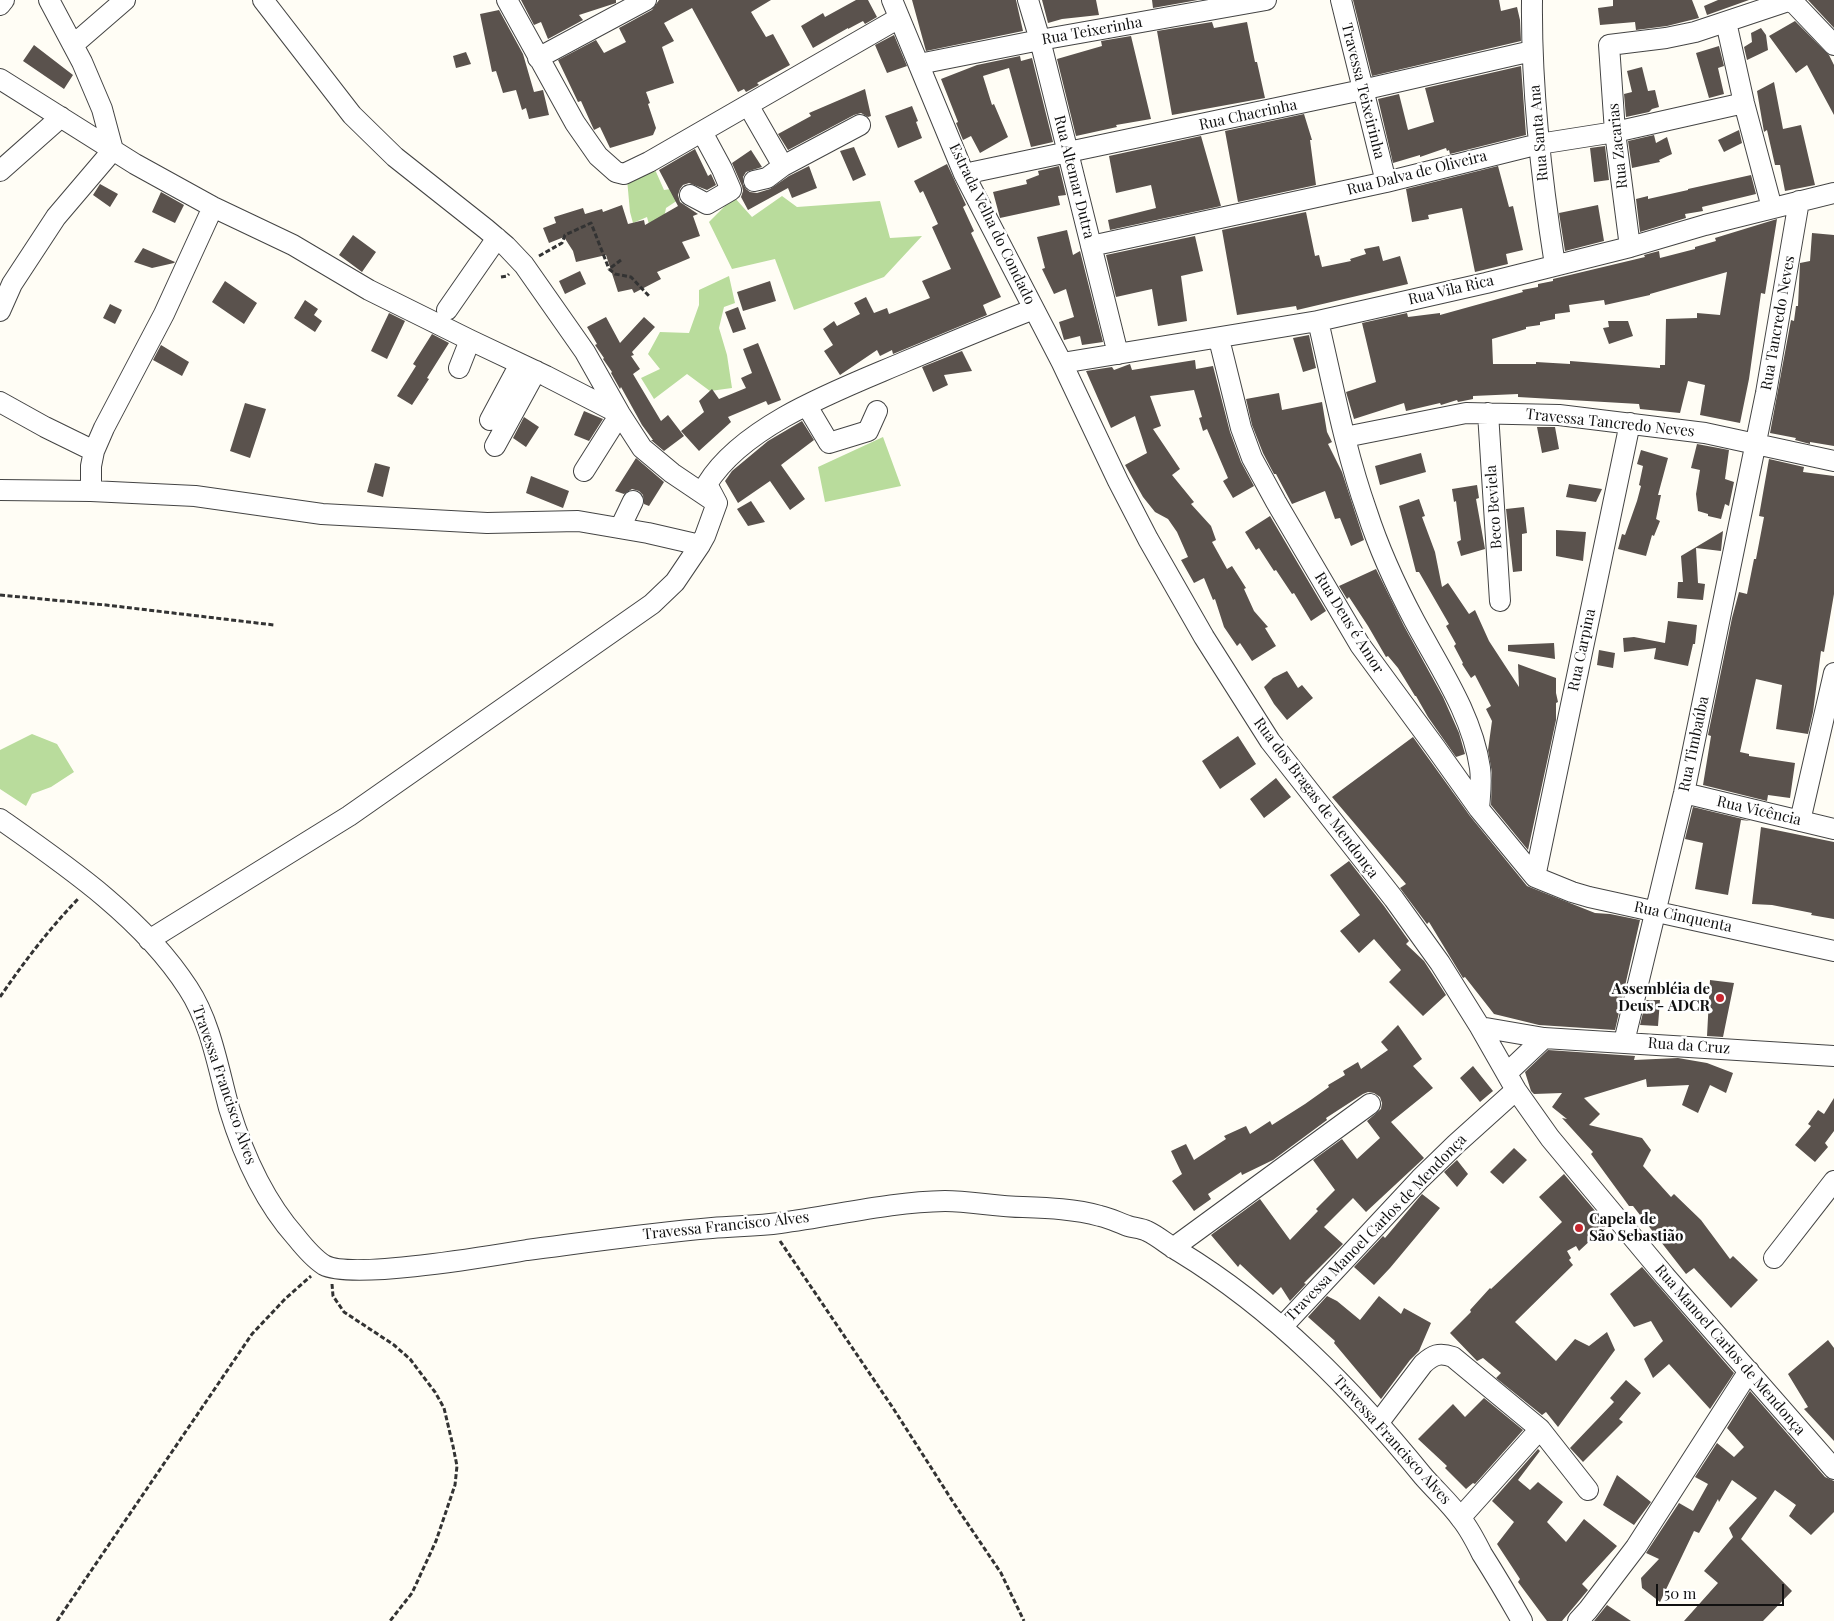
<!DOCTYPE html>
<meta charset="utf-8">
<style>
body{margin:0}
#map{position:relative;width:1834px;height:1621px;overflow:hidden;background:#fffdf5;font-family:"Playfair Display",serif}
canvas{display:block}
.scale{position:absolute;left:1656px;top:1584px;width:128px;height:22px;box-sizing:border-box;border:2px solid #111;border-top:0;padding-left:6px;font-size:15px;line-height:18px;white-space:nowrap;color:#111;-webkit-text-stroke:4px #fff;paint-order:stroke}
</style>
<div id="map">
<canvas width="1834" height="1621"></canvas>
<div class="scale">50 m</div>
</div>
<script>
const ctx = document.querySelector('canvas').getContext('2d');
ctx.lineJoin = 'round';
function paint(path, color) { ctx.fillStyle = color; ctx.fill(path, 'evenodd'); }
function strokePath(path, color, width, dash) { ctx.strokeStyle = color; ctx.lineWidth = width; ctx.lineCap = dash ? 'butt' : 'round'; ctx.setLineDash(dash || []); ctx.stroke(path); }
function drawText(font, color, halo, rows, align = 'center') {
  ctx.font = font + ' "Playfair Display",serif'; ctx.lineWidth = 5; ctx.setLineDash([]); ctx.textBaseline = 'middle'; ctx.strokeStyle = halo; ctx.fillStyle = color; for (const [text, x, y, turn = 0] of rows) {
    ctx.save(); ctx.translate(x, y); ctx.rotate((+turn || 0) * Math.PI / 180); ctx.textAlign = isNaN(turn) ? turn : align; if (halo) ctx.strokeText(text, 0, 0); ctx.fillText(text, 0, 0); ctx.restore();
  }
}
paint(new Path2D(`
 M653,165l11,25 7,-1 7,11 -12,8 -2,10 -14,10 -3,-11 -14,6 -3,-11 -3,-33z
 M782,196l15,11 83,-6 10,37 32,-2 -38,41 -90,33 -19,-51 -43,10 -23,-47 25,-25 18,20z
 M729,276l6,27 -11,4 -5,21 8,27 5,33 -22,3 -23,-17 -33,25 -13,-21 19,-9 -12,-15 12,-22 29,1 10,-28v-15z
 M883,437l18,49 -76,16 -7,-35z
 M32,734l25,10 17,28 -23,15 -19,7 -6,12 -26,-17v-39z`), '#b9dc9c');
paint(new Path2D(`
 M521,0h95v3l-37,12 4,5 -35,19 -7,-17 -7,3z
 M659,0h112l-20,12 15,25 7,-3 17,31 -33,18 2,2 -13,7 -2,-3 -6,3 -46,-84 -28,15 10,18 -12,6 12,36 -28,9 4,11 -2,1 8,24 -3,7 -43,13 -10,-21 -6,3 -13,-29 -3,1 -20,-42 38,-20 8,13 22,-11 -7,-14 33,-18z
 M856,0h12l9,17 -12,7 -2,-3 -15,8v-1l-35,20 -12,-22 22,-13 2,4z
 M912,0h104l7,31 -97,20z
 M1042,0h54l3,15 -37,4 -14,4z
 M1152,0h46l-45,8z
 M1353,0h146l2,11 16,-4 3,13 1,21 -149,35z
 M1613,0h79l7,18 -32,8 -31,4 -1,-8 -35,3 -2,-17 15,-2z
 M1718,0h31l-42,15 -3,-9z
 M1808,0h26v28z
 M499,10l24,44 11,38 9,-2 6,25 -20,4 -3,-11 -4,2 -6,-20 -13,3 -7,-22 -4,1 -12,-58z
 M1795,21l34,34 5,10v50l-27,-50 -11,8 -27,-37z
 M1212,22l2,6 33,-6 8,40h2l8,36 -93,17 -15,-84z
 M1761,28l5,7 2,15 -21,10 -3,-13 8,-5 -1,-9z
 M894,35l13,31 -20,7 -12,-28z
 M1131,36l20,83 -35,6 1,2 -41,9 -19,-77 45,-13 -1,-5z
 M34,45l39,30 -9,14 -41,-28z
 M1719,46l5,20 -6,2 6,26 -15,4 -13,-45z
 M466,52l5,12 -15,4 -3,-12z
 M1020,56l1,5 11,-3 21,84 -22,5 -22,-79 -26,8 9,29 2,-1 14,33 -28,16 -9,-17 -8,4 -7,-17 2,-1 -17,-43 36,-14z
 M1521,66l5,69 -76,19 -1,-4 -2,1 -1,-3 -26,9v-2l-27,8 -15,-64 21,-5 9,36 26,-8 -9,-34z
 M1642,67l6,24 7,-1 4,17 -7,2 -3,3 -23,5 -2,-23 8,-2 -5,-21z
 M1774,82l9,47 18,-4 14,60 -30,6 -5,-26h-5l-8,-35 -3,2 -7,-41z
 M865,89l6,27 -3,1 -7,-4 -7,2 -66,35 -10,-16 33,-18 -2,-3z
 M912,106l6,15 -2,1 6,16 -24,10 -13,-32z
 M1304,114l8,26h-2l6,45 -78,17 -13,-71z
 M1739,130l3,13 -18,9 -6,-12z
 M1654,135l2,8 11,-6 5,17 -13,6 1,2 -28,6 -4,-27z
 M1201,136l20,70 -111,24 -2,-10 48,-12 -5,-23 -35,8 -7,-37z
 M1605,146l4,34 -15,2 -4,-34z
 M854,147l12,28 -13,6 -13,-30z
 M695,149l13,27 3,-2 5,11 -9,5 -18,-7 -6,2 -3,4 -2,6 2,7 18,12 -5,2 7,20 -18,6 8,16 -33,14 4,7 -27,14 -2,-4 -14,3 -12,-37 -30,7 -3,-11 -9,-14 -15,6 -6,-15 13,-5 -2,-6 29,-9 2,6 17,-5 1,3 19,-7 6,19 16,-4 1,5 33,-19 -19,-36z
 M751,150l11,17 -16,5 -3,5v7l3,5 4,3 7,1 13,-4 19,-13 20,-10 8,22 -25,10 -4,-10 -40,22 -7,-13 2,-6 -1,-5 -10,-23z
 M947,164l19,41 -3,2 11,24 -3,2 30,64 -18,8 4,10 -94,39 -1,-4 -12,6 -3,-6 -37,25 -16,-24 9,-6 -10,-16 11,-8 3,5 23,-12 -6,-11 12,-6 8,16 13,-5 2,6 41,-16 -8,-17 29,-12 -19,-42 6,-3 -15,-33 -3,2 -6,-12z
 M1059,166l7,29 -8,1 2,9 -60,13 -7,-26 34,-8 -1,-4 13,-5 -1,-4z
 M1498,166l11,41 4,-1 10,44 -17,4 2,10 -33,8 -13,-64 -34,7 1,4 -17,3 -6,-33z
 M1751,175l5,19 -54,13 1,4 -18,3 1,4 -46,14 -4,-33 12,-3v3l40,-9v-1z
 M100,184l18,10 -8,13 -17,-12z
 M161,192l23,13 -9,18 -23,-11z
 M1598,205l6,36 -39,10 -6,-38z
 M1306,212l9,44 4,-1 3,12 29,-6 -1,-2 16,-5 -2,-5 15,-3 4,15 17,-5 8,28 -111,26 -1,-4 -59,9 -15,-85z
 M1777,219l-12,75 -4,-1 -12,86 -9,44 -40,-8 5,-30 -17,-4 -8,32 -40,-4 -1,-5 -121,-7v-3l-45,2v3l-15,3 -1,-2 -16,5 -1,-2 -34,8 -2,-8 -50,16 -8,-27 30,-10 -14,-59 45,-10 1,4 32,-4v2l83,-23 -1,-2 16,-3v-3l15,-3v-2l92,-22 -1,-2 15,-4 1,7 35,-9v-2l21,-6 -1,-3zM1727,272l-7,43 -23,-2v5l-31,1 -1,46h-5v3l-90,-7v3l-34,-2v2h-43l-1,-25 34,-10v-2l14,-2v-3l15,-3v-5l15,-2 -1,-7 35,-5 1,5 45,-10v-1z
 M1067,230l6,25 7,-4 23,91 -21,3 -2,-9 -16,4 -5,-18 15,-5 -8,-28 -12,5 -12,-25 3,-1 -8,-31z
 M1812,233l22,2v211l-24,-4v2l-15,-4 1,-2 -26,-5 21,-113 3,1 2,-15h2l2,-43 10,-2z
 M353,235l23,17 -14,20 -23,-17z
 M1195,236l8,35 -22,5 6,45 -29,5 -6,-37 -36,8 -10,-42z
 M143,248l32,14 -1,1 -22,5 -18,-6z
 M580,271l6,13 -21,10 -6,-13z
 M225,281l32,22 -13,21 -32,-22z
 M770,281l6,20 -33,10 -6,-19z
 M305,300l13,9 -4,6 8,6 -7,11 -21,-14z
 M110,304l12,6 -7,14 -12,-6z
 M738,307l8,22 -13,4 -8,-21z
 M389,313l16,8 -18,38 -16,-8z
 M606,317l14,26 24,-26 11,10 -23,25 2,3 -3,1 9,13 -7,5 28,47 7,-6 16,21 -20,15 -13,-11h2l-11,-15 -21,-38 -1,2 -9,-16 1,-1 -9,-13 1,-1 -9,-13 2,-1 -10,-17z
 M1608,321h20l5,15 -24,8 -6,-16 6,-1z
 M432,334l17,9 -22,35 2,1 -17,26 -15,-9 19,-30 -3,-2z
 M1309,335l7,33 -13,4 -10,-34z
 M758,343l23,57 -13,5 -2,-4 -38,16 3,5 -32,29 -18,-20 23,-19 -5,-11 13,-12 7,10 27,-11 -5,-10 11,-5 -9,-24z
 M161,345l28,17 -7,14 -29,-16z
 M962,351l10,20 -28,4 4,10 -15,7 -11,-25z
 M1195,360l1,9 17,-3 17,66 11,30 13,24 -21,12 -10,-17 5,-3 -21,-49 -4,2 -4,-13 3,-1 -8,-27 -44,6 11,30 -8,3 27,40 -8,6 22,27 -3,2 20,22 5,14 -4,2 15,27 5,-3 14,22 -2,1 10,22 14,16 -3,1 11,18 -24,15 -12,-18 -3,3 -13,-19 -9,-28 -2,1 -9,-22 -10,5 -13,-23 7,-3 -11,-25 -9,-13 -13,-7 -12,-15 -18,-32 22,-12 -12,-37 -24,12 -25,-57 26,-4 2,3 16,-6 2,6z
 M1279,393l3,17 40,-8 5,30 5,10 -4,2 14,28 22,68 -13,6 -11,-28 -5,1 -10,-28 -33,13 -16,-30h-2l-11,-21 -11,-28 -6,-26z
 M245,403l21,6 -16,49 -20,-7z
 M584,411l19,8 -14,22 -15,-6z
 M524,417l15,10 -13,20 -13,-9z
 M802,421l12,19 -33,25 24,34 -15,11 -20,-29 -32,22 -13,-22 7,-10 36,-30z
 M1537,427h18l4,22 -17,4z
 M1697,444l32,6 -4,29 9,3 -5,24 -4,-2 -4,15 -13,-3v-2l-10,-3 -2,-17 4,-24 -9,-2z
 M1641,450l27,8 -10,37h3l-5,24 4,2 -6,15 -2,-1 -6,21 -28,-7 4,-15 3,1 12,-34 4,-15 -2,-1 4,-19 -6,-2z
 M1421,453l5,19 -46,13 -5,-19z
 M636,458l28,24 -15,24 -5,-2 -1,-9 -4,-4 -7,-2 -8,5 -9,-3z
 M1769,459l35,8 -1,5 31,4v118l-10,58 -3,-1 -8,61 -5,22 -32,-5 6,-44 -26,-6 -16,73 9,2v2l46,7 -5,35 -22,-3 -1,6 -64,-16 8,-49 -3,-1 24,-117 7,-26 8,2 7,-35h2l8,-42 -5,-1z
 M375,463l15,4 -7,30 -16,-5z
 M531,476l38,15 -6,17 -37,-15z
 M1569,484l33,5 -6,13 -30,-5z
 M1477,485l2,13 -3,1 9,50 -24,7 -4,-14 4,-2 -5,-39 -2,1 -2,-13z
 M1419,499l6,17 -3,1 13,35 7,35 6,-4 21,31 6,-4 14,31 30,46 -1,-23 38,14v15l2,9 -2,1v17l-28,130 -37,-45 1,-32 -4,-23 4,-29 -6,-12 5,-3 -16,-31 -4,3 -9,-14 1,-1 -9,-17 2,-2 -10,-18 3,-2 -30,-52h-3l-17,-66z
 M751,501l14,21 -17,4 -11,-17z
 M1524,507l3,26 -5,1v37l-9,1 -7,-63z
 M1270,516l56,95 -15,10 -17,-28 -2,1 -16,-24 -2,1 -15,-23 -3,2 -11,-18z
 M1556,530l30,2 -3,29 -27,-5z
 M1723,531l-2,20 -25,-3 2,35 7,1 -2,16 -26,-2 1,-16h5l-2,-26z
 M1376,569l28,57 39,71 16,36 6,21 -9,3 -28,-40 -12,-21h-1l-17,-28 -10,-12 -2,1 -18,-31 -19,-29 -2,2 -8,-13z
 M1668,621l29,4 -2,19h-2l-5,22 -34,-7 2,-11 -32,4 -1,-14 11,-1 31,6z
 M1554,643l1,16 -47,-8v-6z
 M1599,650l16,3 -2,15 -16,-3z
 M1287,671l11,17 4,-3 11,13 -26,22 -13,-16 -10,-17 9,-9z
 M1238,736l18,28 -36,25 -18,-28z
 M1413,737l57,79 57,70 68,27 15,1 30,6 -25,110 -76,-5 -45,-11 -29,-37 -2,1 -34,-56 -2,2 -27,-36 6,-4 -74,-87z
 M1276,778l15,19 -27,21 -14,-19z
 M1693,807l58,14 -10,-1 -13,75 -33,-6 8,-46 -18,-4z
 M1761,827l73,15v77l-23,-4 1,-2 -40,-8 -20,-1z
 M1349,861l35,45 25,35 -3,3 18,17 22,34 -23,21 -34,-34 12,-12 -27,-31 -15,14 -19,-22 20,-16 -30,-40z
 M1710,980l24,3 -11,54 -16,-1z
 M1646,1000h14l-2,26 -18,-1z
 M1398,1025l24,34 -9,7 20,22 -42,34 33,36 -58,54 -13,-14 -29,29 19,17 -39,39 2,1 -16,17 -9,-14 -8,8 -33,-31 -2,3 -27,-32 49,-36 30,41 28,-29 -2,-2 19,-19 -22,-30 29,-21 15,20 23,-21 -13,-17 14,-12 1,-6 -2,-6 -6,-4 -6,-1 -5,2 -37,24 1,2 -54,40 -31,15 -1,-3 -33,22 3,5 -17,12 -22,-30 10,-7 -11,-23 15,-7 8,16 32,-21 -2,-3 22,-10 4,8 20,-13 2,4 33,-21 24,-17 -1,-2 17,-10 -2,-4 15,-9 3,7 27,-19 -7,-8z
 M1548,1050l87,6 -1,4 44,-2 29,5 26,10 -7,20 -16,-8 -12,28 -16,-8 7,-20 -42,2 -1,-8 -62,19 16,16 -11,11 53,13 9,12 -8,16 28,31 3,-3 27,26 29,39 3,-3 25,24 -27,28 -37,-40 -8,6 -53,-68h-4l-38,-52 2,-2 -31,-34 5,1 -15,-12 10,-14 -28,1 -3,-3 -6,-19z
 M1473,1066l20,25 -13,11 -20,-24z
 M1834,1098v33l-9,12 3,4 -13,15 -20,-17 16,-19 -3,-2 10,-14 6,4z
 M1514,1148l13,12 -24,24 -13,-12z
 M1457,1160l11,14 -11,13 -13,-15z
 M1564,1174l43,51 -28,26 -3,-5 -9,5 4,7 -2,2 4,5 -58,57 41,39 19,-22 14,7 18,-14 8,18 -57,77 -12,-15 -4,3 -46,-37 5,-5 -18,-15 -6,3 -27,-28 21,-21 -1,-2 20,-22 1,1 71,-67 -23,-25z
 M1422,1194l18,14 -50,60 -16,17 -20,-18 29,-31 2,2z
 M1642,1267l92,106 -24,36 -41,-45 -16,14 -9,-19 19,-18 -12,-20 -17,6 -24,-33z
 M1327,1296l10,5 23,19 19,-24 22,18 3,-6 27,15 -12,28 -9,9 -29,39 -47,-56 1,-2 -27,-24z
 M1828,1340l6,8v93l-30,-32 4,-2 -20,-33z
 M1626,1380l15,13 -22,26 4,3 -40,40 -13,-14 44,-46 -4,-4z
 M1750,1391l75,86 9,4v31l-23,23 -22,-19 7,-11 -21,-15 -34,49 51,52 -29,30h-79l34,-38 -14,-12 29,-34 -4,-9 28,-30 -25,-18 -13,22 -1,-3 -19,34 -5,-2 -34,71 -18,-14 -1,-10 18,-19 -13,-6 33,-50 14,8 15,-27 -13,-7 22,-34 17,14 10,-10 -17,-19z
 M1484,1398l39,32 -48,54 -2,-1 -7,6 -21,-21 2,-2 -29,-27 35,-35 12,13z
 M1538,1449l2,2 -22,29 12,10 8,-8 25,20 -16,20 19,20 18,-23 33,27 -35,38 6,6 -26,31h-15l-29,-39 2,-3 -23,-35 17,-22 -22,-21z
 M1617,1475l34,27 -17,23 -31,-20z
 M1607,1605l24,16h-37z`), '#5a524d');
const minor = new Path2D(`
 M263,0l89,115 43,42 91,72 20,17 18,19 61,87 35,62 22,34 30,25 43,29
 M507,0l68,123 23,33 18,16 8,2 25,-12 250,-144
 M892,0l72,174 98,189 56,118 30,58 56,98 66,104 124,158 46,64 40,64 36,63 34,48 115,138 169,193
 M1028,0l12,40 78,314
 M1341,0l45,182
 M1532,0c-1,89 9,177 23,265
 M0,5l4,-5
 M1726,22l18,81 28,105
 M73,45l52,-45
 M538,58l108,-58
 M919,64l121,-24 226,-40
 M0,79l135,85 78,43 80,38 76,45 101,50 76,36 74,38
 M748,105l35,61 77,-41
 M0,171l61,-54
 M964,174l398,-84 170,-39
 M754,181l13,-3 16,-12
 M690,195l17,9 24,-14 -9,-21 -20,-37
 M1091,246l295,-64 153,-38 76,-12 129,-29
 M1630,247l-15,-115 -6,-87 57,-7 29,-6 93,-31 7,3 39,41
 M447,310l50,-72
 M0,311l12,-27 44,-67 57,-67 -11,-41 -20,-47 -33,-62
 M1318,321c15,64 27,129 49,191 12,37 29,74 47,108 25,47 58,94 66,148 2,14 0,27 -1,41
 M1219,339l22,89 11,30 24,44 84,143 75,102 44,62 56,68 37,15 17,5 245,54
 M1062,363l256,-42 168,-38 144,-36 75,-22 129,-32
 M459,368l11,-28
 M0,402l45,25 49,24
 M807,406l22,37 39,-12 9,-20
 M1488,413l12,188
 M490,420l30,-56
 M1345,437l121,-24 93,2 146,18 129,28
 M495,446l41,-75
 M584,471l36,-57
 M0,490l91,1 104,5 127,18 165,9 91,-2 70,12 52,12
 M91,491v-25l3,-15 10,-23 60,-114 49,-107
 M620,528l13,-27
 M1684,793l150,36
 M0,819c67,47 143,99 188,169 23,35 30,80 41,120 14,46 35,93 67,129 8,10 17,21 28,28 28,15 166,-9 203,-15 62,-8 123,-17 185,-22 23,-2 46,-2 68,-5 55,-7 109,-21 165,-22 26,0 52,6 78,6 26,1 52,2 77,9 10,2 19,7 28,10 6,2 13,2 19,5 11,5 22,15 33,21 95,58 173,138 243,224 13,15 28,28 39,44 8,10 14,22 20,34 14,22 27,44 40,67
 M1800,821l34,-148
 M1535,877l95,-454
 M149,940l200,-124 303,-212 23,-22 25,-37 5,-9 12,-33 -10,-19c37,-60 134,-95 197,-122 43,-18 86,-36 130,-53
 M1480,1027l64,11 290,18
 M1624,1042l60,-249 82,-400 33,-192
 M1507,1073l37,-35
 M1173,1248l197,-144
 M1774,1258l60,-77
 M1282,1327l138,-148 36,-35 60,-54
 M1379,1422l44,-58c10,-9 16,-12 30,-7l87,72 -79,88
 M1540,1429l48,61
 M1578,1621l10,-11 48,-63 113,-176`);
strokePath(minor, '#444', 22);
strokePath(new Path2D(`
 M539,256l23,-13 3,-8 26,-12 18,46
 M621,260l-12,9 6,5 16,3 18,19
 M501,277l6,-1 2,-2
 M0,595l106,10 168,20
 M0,997c24,-35 49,-68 78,-98
 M780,1241l113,167 62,97 46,68 23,48
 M332,1284l1,12 11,16 50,33 16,14 25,33 9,16 9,38 4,20 -2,19 -19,56 -24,52 -22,28
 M57,1621l195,-287 34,-36 25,-22`), '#333', 3, [5, 2.5]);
strokePath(minor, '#fff', 20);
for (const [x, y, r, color] of [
 [1720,998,5,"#c4262e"],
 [1579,1228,5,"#c4262e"]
]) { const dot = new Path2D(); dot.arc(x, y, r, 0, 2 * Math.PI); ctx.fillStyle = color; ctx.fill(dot); strokePath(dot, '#fff', 2); }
drawText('15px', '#111', '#fff', [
 ["Rua Teixerinha",1092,31,-10],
 ["Travessa Teixeirinha",1363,91,76],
 ["Rua Chacrinha",1248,115,-12],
 ["Rua Santa Ana",1539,133,-95],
 ["Rua Zacarias",1618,146,-96],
 ["Rua Dalva de Oliveira",1417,173,-14],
 ["Rua Altemar Dutra",1074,177,76],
 ["Estrada Velha do Condado",992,224,64],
 ["Rua Vila Rica",1451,290,-13],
 ["Rua Tancredo Neves",1778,323,-80],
 ["Travessa Tancredo Neves",1610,423,6],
 ["Beco Beviela",1494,507,-94],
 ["Rua Deus é Amor",1349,623,58],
 ["Rua Carpina",1582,650,-78],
 ["Rua Timbaúba",1694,744,-78],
 ["Rua dos Bragas de Mendonça",1316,798,53],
 ["Rua Vicência",1759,811,13],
 ["Rua Cinquenta",1683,917,12],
 ["Rua da Cruz",1689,1046,4],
 ["Travessa Francisco Alves",224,1085,71],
 ["Travessa Francisco Alves",726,1226,-6],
 ["Travessa Manoel Carlos de Mendonça",1376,1228,-46],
 ["Rua Manoel Carlos de Mendonça",1730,1350,49],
 ["Travessa Francisco Alves",1392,1440,48]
]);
drawText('bold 15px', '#111', '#fff', [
 ["Assembléia de",1710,989],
 ["Deus - ADCR",1710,1006],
 ["Capela de",1589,1219,"left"],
 ["São Sebastião",1589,1236,"left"]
], 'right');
</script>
